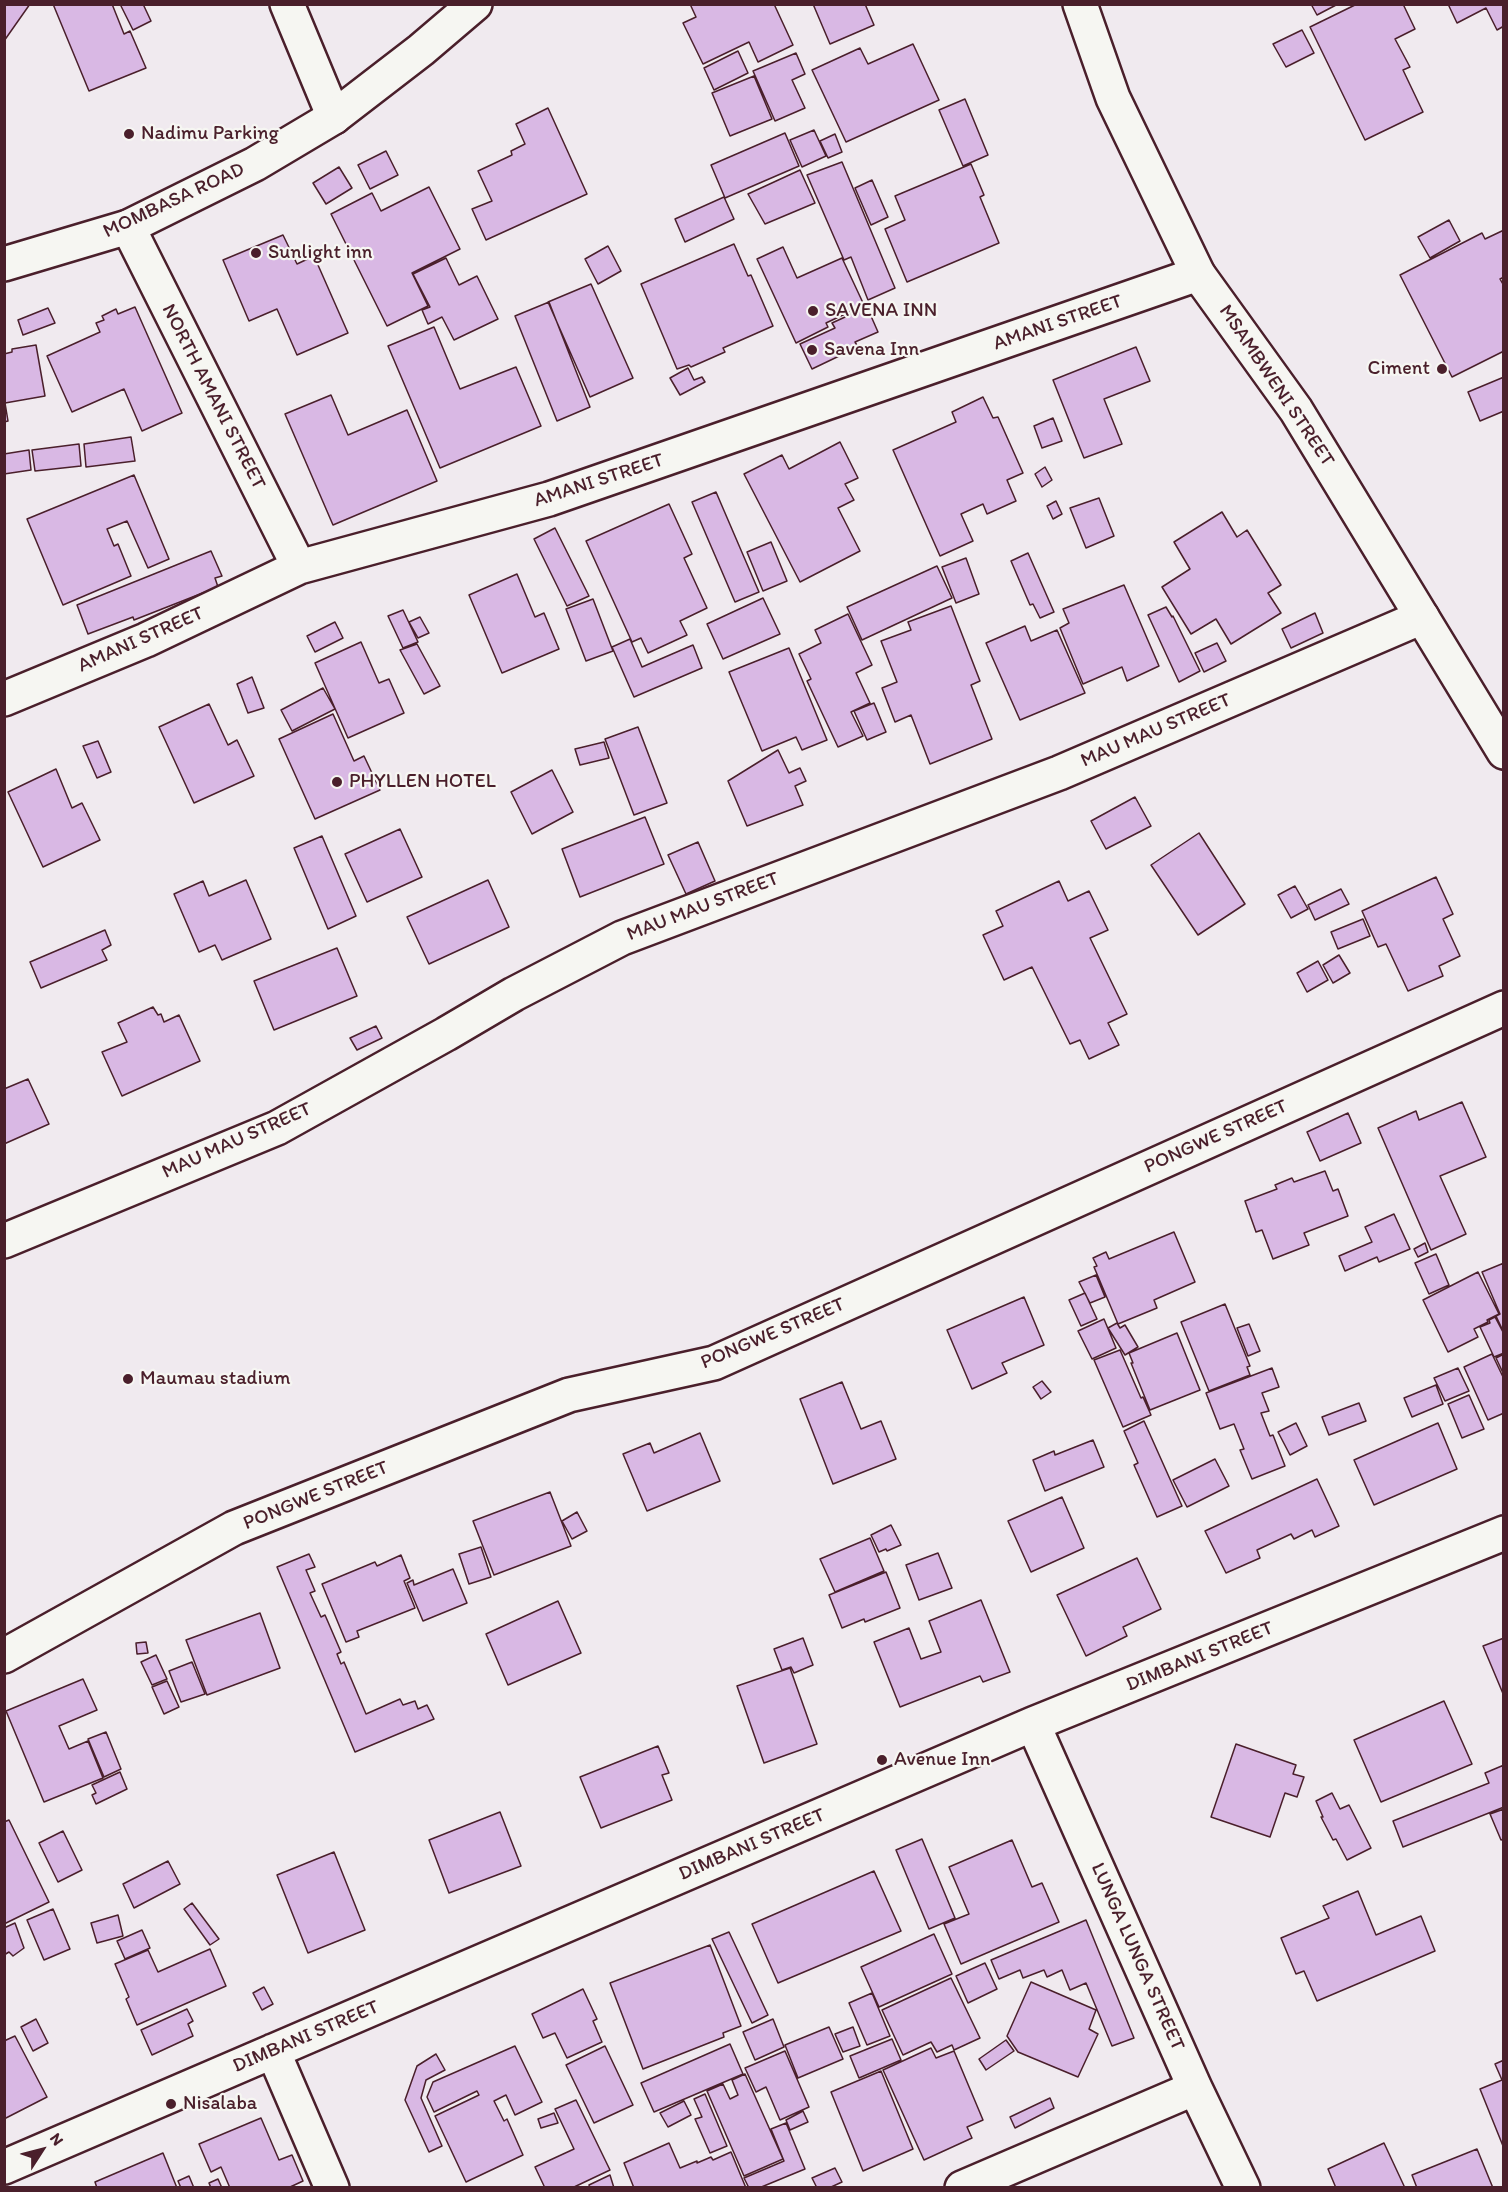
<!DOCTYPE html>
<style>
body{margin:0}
#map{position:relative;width:1508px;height:2192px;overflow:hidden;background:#f0eaef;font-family:Itim,sans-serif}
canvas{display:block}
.frame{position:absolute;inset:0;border:6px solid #4a1f2b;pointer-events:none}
.north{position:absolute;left:12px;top:2120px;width:60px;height:60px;-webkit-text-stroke:4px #f6f6f2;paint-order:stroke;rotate:54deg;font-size:16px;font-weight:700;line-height:24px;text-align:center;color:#4a1f2b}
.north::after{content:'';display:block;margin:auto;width:21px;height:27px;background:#4a1f2b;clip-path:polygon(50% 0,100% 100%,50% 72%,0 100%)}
</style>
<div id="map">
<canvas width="1508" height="2192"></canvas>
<div class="frame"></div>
<div class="north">N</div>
</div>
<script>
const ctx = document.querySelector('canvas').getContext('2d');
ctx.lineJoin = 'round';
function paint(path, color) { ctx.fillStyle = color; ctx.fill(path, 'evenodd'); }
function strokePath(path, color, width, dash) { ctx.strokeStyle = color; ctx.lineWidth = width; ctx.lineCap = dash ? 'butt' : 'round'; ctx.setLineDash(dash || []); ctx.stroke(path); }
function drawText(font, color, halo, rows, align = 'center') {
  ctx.font = font + ' Itim,sans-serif'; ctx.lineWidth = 4.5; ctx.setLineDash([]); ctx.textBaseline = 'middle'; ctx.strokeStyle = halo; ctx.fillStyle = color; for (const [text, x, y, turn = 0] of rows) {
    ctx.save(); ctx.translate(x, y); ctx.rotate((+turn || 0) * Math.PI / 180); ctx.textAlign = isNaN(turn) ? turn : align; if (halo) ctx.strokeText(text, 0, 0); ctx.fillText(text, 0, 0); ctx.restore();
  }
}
const building = new Path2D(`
 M4,4h26l-26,37z
 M53,4h59l12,30 6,-3 16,37 -57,23z
 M120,4h23l8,17 -18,9z
 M690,4h84l19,41 -35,17 -9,-20 -46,22 -20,-41 13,-6z
 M813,4h52l9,21 -44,19z
 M1311,4h27l-21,11z
 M1357,4h46l12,25 -20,10 15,28 -7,3 20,42 -58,28 -55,-113z
 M1448,4h56v22l-7,4 -11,-22 -29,15z
 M1302,30l12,23 -28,14 -13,-23z
 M913,44l26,56 -93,42 -34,-72 48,-22 8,16z
 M738,51l10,22 -34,17 -10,-22z
 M796,53l9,21 -13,6 13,28 -30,13 -22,-50z
 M754,76l18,43 -42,17 -18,-43z
 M965,99l23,56 -25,11 -24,-56z
 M548,108l39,86 -101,46 -14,-31 20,-8 -14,-30 34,-16 -1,-4 14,-7 -9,-20z
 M814,130l12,26 -24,11 -12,-27z
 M785,133l14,33 -74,32 -14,-33z
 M835,134l7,18 -14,6 -8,-17z
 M386,151l12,24 -28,14 -12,-24z
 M842,162l53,126 -27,12 -17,-43 -7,3 -37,-85z
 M971,164l13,31 -4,2 19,46 -92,39 -22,-53 20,-9 -10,-24z
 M339,167l13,21 -26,16 -13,-21z
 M800,170l15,33 -50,21 -17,-30z
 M872,180l16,37 -17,8 -16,-37z
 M429,187l31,62 -48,24 16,33 -41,20 -56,-112 41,-21 9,18z
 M724,197l10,22 -49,23 -10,-23z
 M1449,220l11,21 -30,17 -12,-21z
 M1504,230v47l-4,2 4,7v65l-52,26 -52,-102 82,-42 3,6z
 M283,235l14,29 17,-8 34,77 -51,22 -20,-46 -28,12 -26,-61z
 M734,244l14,32 3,-1 22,51 -50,22 2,4 -34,15 -2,-2 -12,4 -36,-85z
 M608,246l13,25 -23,13 -13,-25z
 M783,247l14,31 45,-20 22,47 -38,18 2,4 -32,16 -39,-84z
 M446,258l13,27 18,-9 21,43 -44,21 -12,-23 -14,7 -6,-14 8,-3 -17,-33z
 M591,284l42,94 -43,19 -42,-95z
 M549,302l41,105 -33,14 -42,-105z
 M135,307l47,106 -40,18 -18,-42 -52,23 -25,-56 53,-24 -4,-9 8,-3 -2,-4 14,-7 2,5z
 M867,307l11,25 -23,10 3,5 -46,22 -12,-25 35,-16 -3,-5z
 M48,308l7,15 -32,12 -5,-15z
 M434,327l26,62 56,-22 25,59 -101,42 -52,-122z
 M36,345l9,51 -40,7 3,18 -4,1v-68l8,-2v-3z
 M1136,347l14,34 -46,18 18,45 -38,14 -31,-78z
 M688,368l6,12 8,-3 3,5 -25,13 -10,-17z
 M1504,377v34l-24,10 -12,-29z
 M331,395l17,40 59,-25 30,71 -104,44 -48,-111z
 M983,397l10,21 5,-1 25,56 -16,7 9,21 -29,13 -4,-10 -22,10 12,27 -33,15 -47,-106 63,-28 -4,-10z
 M1053,418l9,23 -20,7 -8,-22z
 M131,437l4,24 -49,6 -2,-23z
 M840,442l18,36 -13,6 9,16 -16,8 22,43 -60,31 -56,-108 38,-19 7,14z
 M79,444l2,22 -46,5 -3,-21z
 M29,450l2,20 -27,4v-20z
 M1045,467l7,13 -10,7 -7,-13z
 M134,475l35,84 -21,9 -21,-47 -20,8 7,17 4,-2 13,32 -68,29 -36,-86z
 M716,492l43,100 -24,10 -43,-100z
 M1099,498l15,38 -28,12 -16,-40z
 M1056,501l6,13 -9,5 -6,-13z
 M669,504l23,50 -8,4 23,50 -27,13 7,14 -39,18 -7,-15 -9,4 -46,-101z
 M1222,512l15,25 10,-7 34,55 -13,8 13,20 -50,31 -15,-25 -25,15 -29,-47 28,-18 -16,-27z
 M555,528l34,68 -22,10 -33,-67z
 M771,542l16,39 -24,10 -16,-39z
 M211,551l11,25 -7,2 3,9 -84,33 -1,-3 -45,17 -11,-29z
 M1028,553l26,59 -14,6 -7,-14 -3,1 -19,-44z
 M966,558l13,36 -23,9 -14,-36z
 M937,566l15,32 -90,42 -15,-33z
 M517,574l18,43 9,-4 15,36 -57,24 -33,-78z
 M1124,585l35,81 -32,15 -5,-14 -39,17 -23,-56 9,-5 -6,-14z
 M763,598l17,36 -57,25 -16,-35z
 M593,599l20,52 -27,10 -20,-52z
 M951,606l29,75 -9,4 21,54 -62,25 -19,-49 -16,7 -13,-34 15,-6 -16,-41 30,-11 -3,-8z
 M1166,607l6,10 1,-1 27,55 -21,11 -31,-67z
 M403,610l15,32 -15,6 -15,-32z
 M1315,613l8,20 -32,15 -9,-19z
 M848,614l24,51 -16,8 14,30 -19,9 12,24 -25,11 -31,-66 4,-2 -12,-25 22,-11 -6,-13z
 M420,617l9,16 -11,5 -9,-16z
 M335,622l8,16 -28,14 -8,-16z
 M1025,626l6,15 26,-11 28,63 -65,27 -34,-77z
 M630,639l12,28 51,-22 9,23 -68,29 -22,-50z
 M361,642l18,41 10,-4 15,34 -56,25 -33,-75z
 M1217,643l9,18 -22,11 -9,-19z
 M417,644l23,42 -16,8 -24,-44z
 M789,648l38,92 -25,10 -6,-13 -34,14 -33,-79z
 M252,677l12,31 -16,5 -11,-29z
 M323,688l12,21 -43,22 -11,-21z
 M874,703l12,29 -19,8 -13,-29z
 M209,704l19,41 9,-5 17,36 -60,27 -35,-76z
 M333,714l21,47 10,-5 16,34 -65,29 -36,-80z
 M638,727l29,76 -33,12 -29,-76z
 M98,741l13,31 -14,6 -14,-32z
 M604,742l5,16 -29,7 -5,-16z
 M778,750l11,23 11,-5 6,13 -11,5 8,19 -56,21 -19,-45z
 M56,769l16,39 10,-5 18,37 -57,27 -35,-75z
 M552,770l21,42 -41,22 -21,-42z
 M1135,797l16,29 -45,23 -15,-28z
 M645,817l19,47 -84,33 -18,-48z
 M400,829l22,48 -55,25 -22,-48z
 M1199,833l46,71 -47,31 -47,-70z
 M322,836l34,80 -28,13 -34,-81z
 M698,842l17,39 -29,13 -18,-39z
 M1436,877l17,37 -10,5 17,37 -21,10 4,10 -35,15 -22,-47 -8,3 -16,-36z
 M246,880l25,59 -49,21 -7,-15 -16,7 -25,-58 29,-13 6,15z
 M488,880l21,47 -80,37 -22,-47z
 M1059,881l9,20 21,-10 19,39 -18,8 37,76 -19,9 11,22 -30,14 -9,-19 -10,4 -38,-77 -28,13 -21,-45 20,-9 -7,-15z
 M1295,886l13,23 -17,9 -13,-23z
 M1341,889l8,15 -34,16 -7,-15z
 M1363,919l7,17 -32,13 -7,-17z
 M105,930l6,15 -9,5 5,10 -66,28 -11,-26z
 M337,948l20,48 -83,34 -20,-49z
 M1339,955l11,18 -17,10 -10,-18z
 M1318,961l10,19 -21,12 -10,-19z
 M153,1007l5,8 3,-1 3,8 15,-7 21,46 -78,35 -20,-44 25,-10 -9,-19z
 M376,1026l6,12 -25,12 -7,-12z
 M28,1079l21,45 -45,20v-55z
 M1462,1102l24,55 -46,19 26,58 -35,16 -53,-122 38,-17 3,9z
 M1348,1113l13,30 -41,18 -13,-29z
 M1325,1171l8,20 5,-2 10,27 -44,17 5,12 -36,14 -11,-29 -6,2 -11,-31 32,-12 -2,-4 17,-7 2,4z
 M1394,1214l16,35 -31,13 -2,-5 -32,14 -6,-15 33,-14 -7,-15z
 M1174,1232l21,50 -41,18 3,8 -39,16 -24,-57 3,-1 -4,-8 13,-6 3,7z
 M1425,1243l3,9 -10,5 -4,-8z
 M1436,1254l13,31 -20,9 -14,-31z
 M1504,1263v70l-8,-17 4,-2 -18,-42z
 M1478,1272l21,42 -12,6 1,2 -14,7 4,8 -30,15 -25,-52z
 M1096,1275l9,22 -15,6 -11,-21z
 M1085,1293l12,26 -16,7 -12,-26z
 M1024,1297l20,48 -42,18 5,10 -35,16 -25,-59z
 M1225,1304l25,62 -3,1 3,8 -41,16 -28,-69z
 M1495,1317l9,17v19l-10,4 -14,-30 10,-4 -1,-3z
 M1104,1319l12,29 -24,11 -14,-28z
 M1117,1323l3,5 5,-3 13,22 -13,8 -17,-27z
 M1249,1324l11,27 -12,5 -11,-28z
 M1177,1333l23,57 -50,20 -19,-47h2l-4,-10z
 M1120,1350l21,48 2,-1 8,18 -28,12 -29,-67z
 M1492,1354l12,25v34l-16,7 -24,-53z
 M1504,1354v21l-8,-17z
 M1272,1368l7,19 -17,6 7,18 -8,2 9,23 3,-1 12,31 -33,13 -12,-29 4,-1 -10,-25 -14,5 -14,-36z
 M1458,1368l11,23 -24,10 -11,-23z
 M1042,1381l9,11 -10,7 -8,-12z
 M842,1382l19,47 20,-8 15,38 -63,25 -33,-85z
 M1436,1385l7,19 -31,13 -8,-19z
 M1469,1395l15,34 -22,9 -14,-34z
 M1359,1403l7,18 -37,14 -7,-18z
 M1144,1421l38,85 -25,11 -23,-52 4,-2 -14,-32z
 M1296,1423l11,23 -17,9 -12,-23z
 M1438,1423l19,46 -83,36 -20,-45z
 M700,1433l20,48 -73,30 -24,-57 27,-11 4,10z
 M1093,1440l11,27 -59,24 -12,-31 21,-9 1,4z
 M1215,1459l14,27 -42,21 -14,-27z
 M1317,1479l22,47 -24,11 -3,-7 -18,9 -3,-5 -34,16 3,8 -34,15 -21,-42z
 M550,1492l21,54 -77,29 -21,-54z
 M1062,1497l22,51 -53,24 -23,-51z
 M577,1512l10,19 -15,8 -10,-18z
 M891,1525l10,20 -14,6 -1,-2 -7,3 -8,-17z
 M870,1538l14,33 -49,21 -15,-33z
 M481,1547l10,30 -22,7 -10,-30z
 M938,1553l14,35 -33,12 -13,-35z
 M309,1554l6,13 -9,3 9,21 -5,2 11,24 4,-2 16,37 -4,2 4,10 3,-2 22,52 34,-15 3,6 12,-4 3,8 9,-4 7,14 -79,33 -78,-185z
 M401,1555l9,23 -6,3 11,27 -58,23 2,6 -13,5 -24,-58 53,-22 2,4z
 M1137,1558l24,51 -38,18 4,9 -41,20 -29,-61z
 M453,1569l14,34 -44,18 -16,-38 6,-3 1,5z
 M886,1572l14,36 -35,14 -1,-3 -22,9 -13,-33z
 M981,1600l29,72 -27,10 -3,-6 -80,31 -26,-65 35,-14 12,31 20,-7 -12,-31z
 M558,1601l23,52 -73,32 -22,-51z
 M260,1613l20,55 -73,27 -21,-55z
 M803,1638l10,27 -19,8 -3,-6 -9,3 -8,-21z
 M1504,1638v58l-21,-50z
 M146,1642l2,11 -11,1 -1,-11z
 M156,1655l11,24 -15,6 -11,-23z
 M192,1662l13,32 -24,8 -12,-31z
 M790,1668l27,76 -53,19 -27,-77z
 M83,1679l14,31 -38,16 10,23 19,-8 15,37 -59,24 -38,-91z
 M167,1681l12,26 -15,7 -12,-27z
 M1444,1701l28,63 -91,38 -27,-62z
 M106,1732l15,37 -17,8 -16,-38z
 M1236,1744l60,21 -3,9 11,3 -7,20 -12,-4 -15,44 -59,-20z
 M658,1746l11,27 -7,2 10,25 -71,28 -21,-51z
 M1504,1765v42l-101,40 -10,-26 96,-38 -4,-10z
 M120,1772l7,17 -31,15 -4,-9 4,-2 -4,-8z
 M1332,1793l8,16 9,-4 22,43 -24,12 -11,-21 -3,1 -12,-23h2l-7,-16z
 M1504,1809v30l-3,1 -11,-26z
 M500,1812l21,54 -72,27 -20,-53z
 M9,1820l40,82 -45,22v-102z
 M63,1831l19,39 -24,12 -19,-39z
 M922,1839l33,79 -26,11 -33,-79z
 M1012,1840l20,47 10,-4 17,39 -98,42 -17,-40 25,-10 -20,-47z
 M334,1852l31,78 -57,23 -31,-78z
 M168,1861l12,23 -46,24 -11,-24z
 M874,1871l27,60 -123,52 -26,-59z
 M1358,1891l18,44 45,-19 14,35 -118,50 -13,-30 -8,3 -15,-36 48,-20 -6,-12z
 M192,1903l27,36 -9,6 -26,-36z
 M53,1909l17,40 -26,11 -17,-40z
 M118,1915l5,21 -26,7 -6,-20z
 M1086,1920l48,118 -22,8 -26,-63 -16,7 -8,-20 -15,7 -3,-7 -21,8 -3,-8 -21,9 -8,-19z
 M15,1923l9,25 -11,8 -4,-4 -5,3v-27z
 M142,1930l8,18 -25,11 -8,-18z
 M729,1932l39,83 -16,8 -40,-84z
 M934,1934l18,40 -73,33 -18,-40z
 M710,1945l31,81 -18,7 1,4 -81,32 -33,-86z
 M210,1949l16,37 -89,39 -11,-26 3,-2 -14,-33 33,-14 10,22z
 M985,1963l12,26 -29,14 -12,-27z
 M951,1978l29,60 -26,12 -2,-5 -15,7 -6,-10 -28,13 -21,-45z
 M1031,1982l65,28 -7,19 9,5 -20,43 -60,-25 -11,-16z
 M264,1987l9,17 -11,6 -9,-17z
 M583,1989l14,30 -4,2 9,21 -35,16 -12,-25 -12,5 -11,-24z
 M872,1993l18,43 -23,9 -18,-42z
 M187,2009l6,12 -5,3 5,12 -41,19 -11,-25z
 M36,2019l12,24 -15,8 -12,-24z
 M773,2019l11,28 -29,13 -12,-28z
 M829,2027l14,32 -45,19 -13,-33z
 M853,2027l7,19 -17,6 -8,-18z
 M15,2036l32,61 -43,22v-78z
 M892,2039l9,21 -42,18 -9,-22z
 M1006,2040l8,11 -28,19 -7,-11z
 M730,2044l13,30 -89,38 -13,-29z
 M515,2046l27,56 -27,13 -9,-20 -12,6 10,20 3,-2 16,36 -57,27 -31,-66 44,-21 -2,-4 -43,21 -7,-15 6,-15z
 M605,2046l28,59 -39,18 -28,-58z
 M931,2048l5,10 18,-7 29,69 -16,7 5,11 -48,22 -41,-90z
 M785,2051l24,56 -29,13 -14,-33 -10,5 -11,-24z
 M436,2054l9,16 -19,10 -5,18 21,48 -13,6 -24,-52 12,-34z
 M1504,2060v85l-1,1 -23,-57 22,-9 -7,-16z
 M881,2071l32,78 -50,22 -32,-79z
 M745,2074l38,85 -39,17 -37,-85 16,-7 7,15 8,-4 -6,-15z
 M705,2094l22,52 -17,7 -15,-34 7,-2 -8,-18z
 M1050,2098l4,10 -39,20 -5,-11z
 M576,2100l34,70 -38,18h-27l-10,-21 39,-18 -19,-40z
 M684,2101l7,14 -23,12 -8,-14z
 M803,2111l5,11 -18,8 -4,-10z
 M554,2113l4,10 -17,5 -3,-9z
 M261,2118l18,42 13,-5 11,26 -15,7h-58l-9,-21 -10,5 -12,-28z
 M786,2123l19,46 -46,19h-10l-5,-10 40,-17 -13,-32z
 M669,2143l11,25 17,-7v2l14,-6 2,3 18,-8 15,36h-112l-10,-25z
 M1384,2143l21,45h-69l-8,-19z
 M1477,2149l16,39h-76l-5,-13z
 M163,2153l14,35h-80l-2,-6z
 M835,2168l7,14 -13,6h-12l-5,-10z
 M610,2175l4,13h-24l-1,-3z
 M189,2176l5,12h-13l-3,-7z
 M218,2179l4,9h-11l-2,-5z`);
paint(building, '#d9b8e4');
strokePath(building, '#4a1f2b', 1.5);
const street = new Path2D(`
 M287,4l47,113
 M128,227l171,340
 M4,699l142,-59 153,-73 250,-68 649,-225
 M4,1241l273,-113 169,-94 68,-40 108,-56 437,-165 363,-156
 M4,1656l230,-128 335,-133 145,-32 790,-355
 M1033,1724l162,364 48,100
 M273,2051l59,137
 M4,2167l1029,-443 471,-191
 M962,2188l233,-100`);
const secondary = new Path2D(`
 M1080,4l33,94 85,176 98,136 208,342`);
const highway = new Path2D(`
 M4,264l124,-37 127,-63 79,-47 87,-67 54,-46`);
strokePath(street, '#4a1f2b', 38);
strokePath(secondary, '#4a1f2b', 38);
strokePath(highway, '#4a1f2b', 38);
strokePath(street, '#f6f6f2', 33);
strokePath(secondary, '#f6f6f2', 33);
strokePath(highway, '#f6f6f2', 33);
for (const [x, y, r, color] of [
 [129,134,6,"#4a1f2b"],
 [256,253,6,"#4a1f2b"],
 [813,311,6,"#4a1f2b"],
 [812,350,6,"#4a1f2b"],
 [1442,369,6,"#4a1f2b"],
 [337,782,6,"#4a1f2b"],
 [128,1379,6,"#4a1f2b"],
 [882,1760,6,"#4a1f2b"],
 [171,2104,6,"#4a1f2b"]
]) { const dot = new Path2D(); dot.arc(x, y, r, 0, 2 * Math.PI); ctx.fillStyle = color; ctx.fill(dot); strokePath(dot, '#f6f6f2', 2); }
drawText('20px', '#4a1f2b', '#f6f6f2', [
 ["Nadimu Parking",141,134],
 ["Sunlight inn",268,253],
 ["SAVENA INN",825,311],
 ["Savena Inn",824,350],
 ["Ciment",1430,369,"right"],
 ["PHYLLEN HOTEL",349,782],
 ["Maumau stadium",140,1379],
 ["Avenue Inn",894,1760],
 ["Nisalaba",183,2104]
], 'left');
drawText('20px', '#4a1f2b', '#f6f6f2', [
 ["MOMBASA ROAD",174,201,-25],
 ["AMANI STREET",1058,323,-19],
 ["MSAMBWENI STREET",1276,386,56],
 ["NORTH AMANI STREET",213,397,63],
 ["AMANI STREET",599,481,-18],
 ["AMANI STREET",141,640,-24],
 ["MAU MAU STREET",1156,731,-23],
 ["MAU MAU STREET",703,907,-21],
 ["PONGWE STREET",1216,1137,-24],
 ["MAU MAU STREET",237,1141,-24],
 ["PONGWE STREET",773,1334,-23],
 ["PONGWE STREET",316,1496,-22],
 ["DIMBANI STREET",1200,1657,-22],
 ["DIMBANI STREET",752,1845,-23],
 ["LUNGA LUNGA STREET",1137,1957,66],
 ["DIMBANI STREET",306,2037,-23]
]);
</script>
